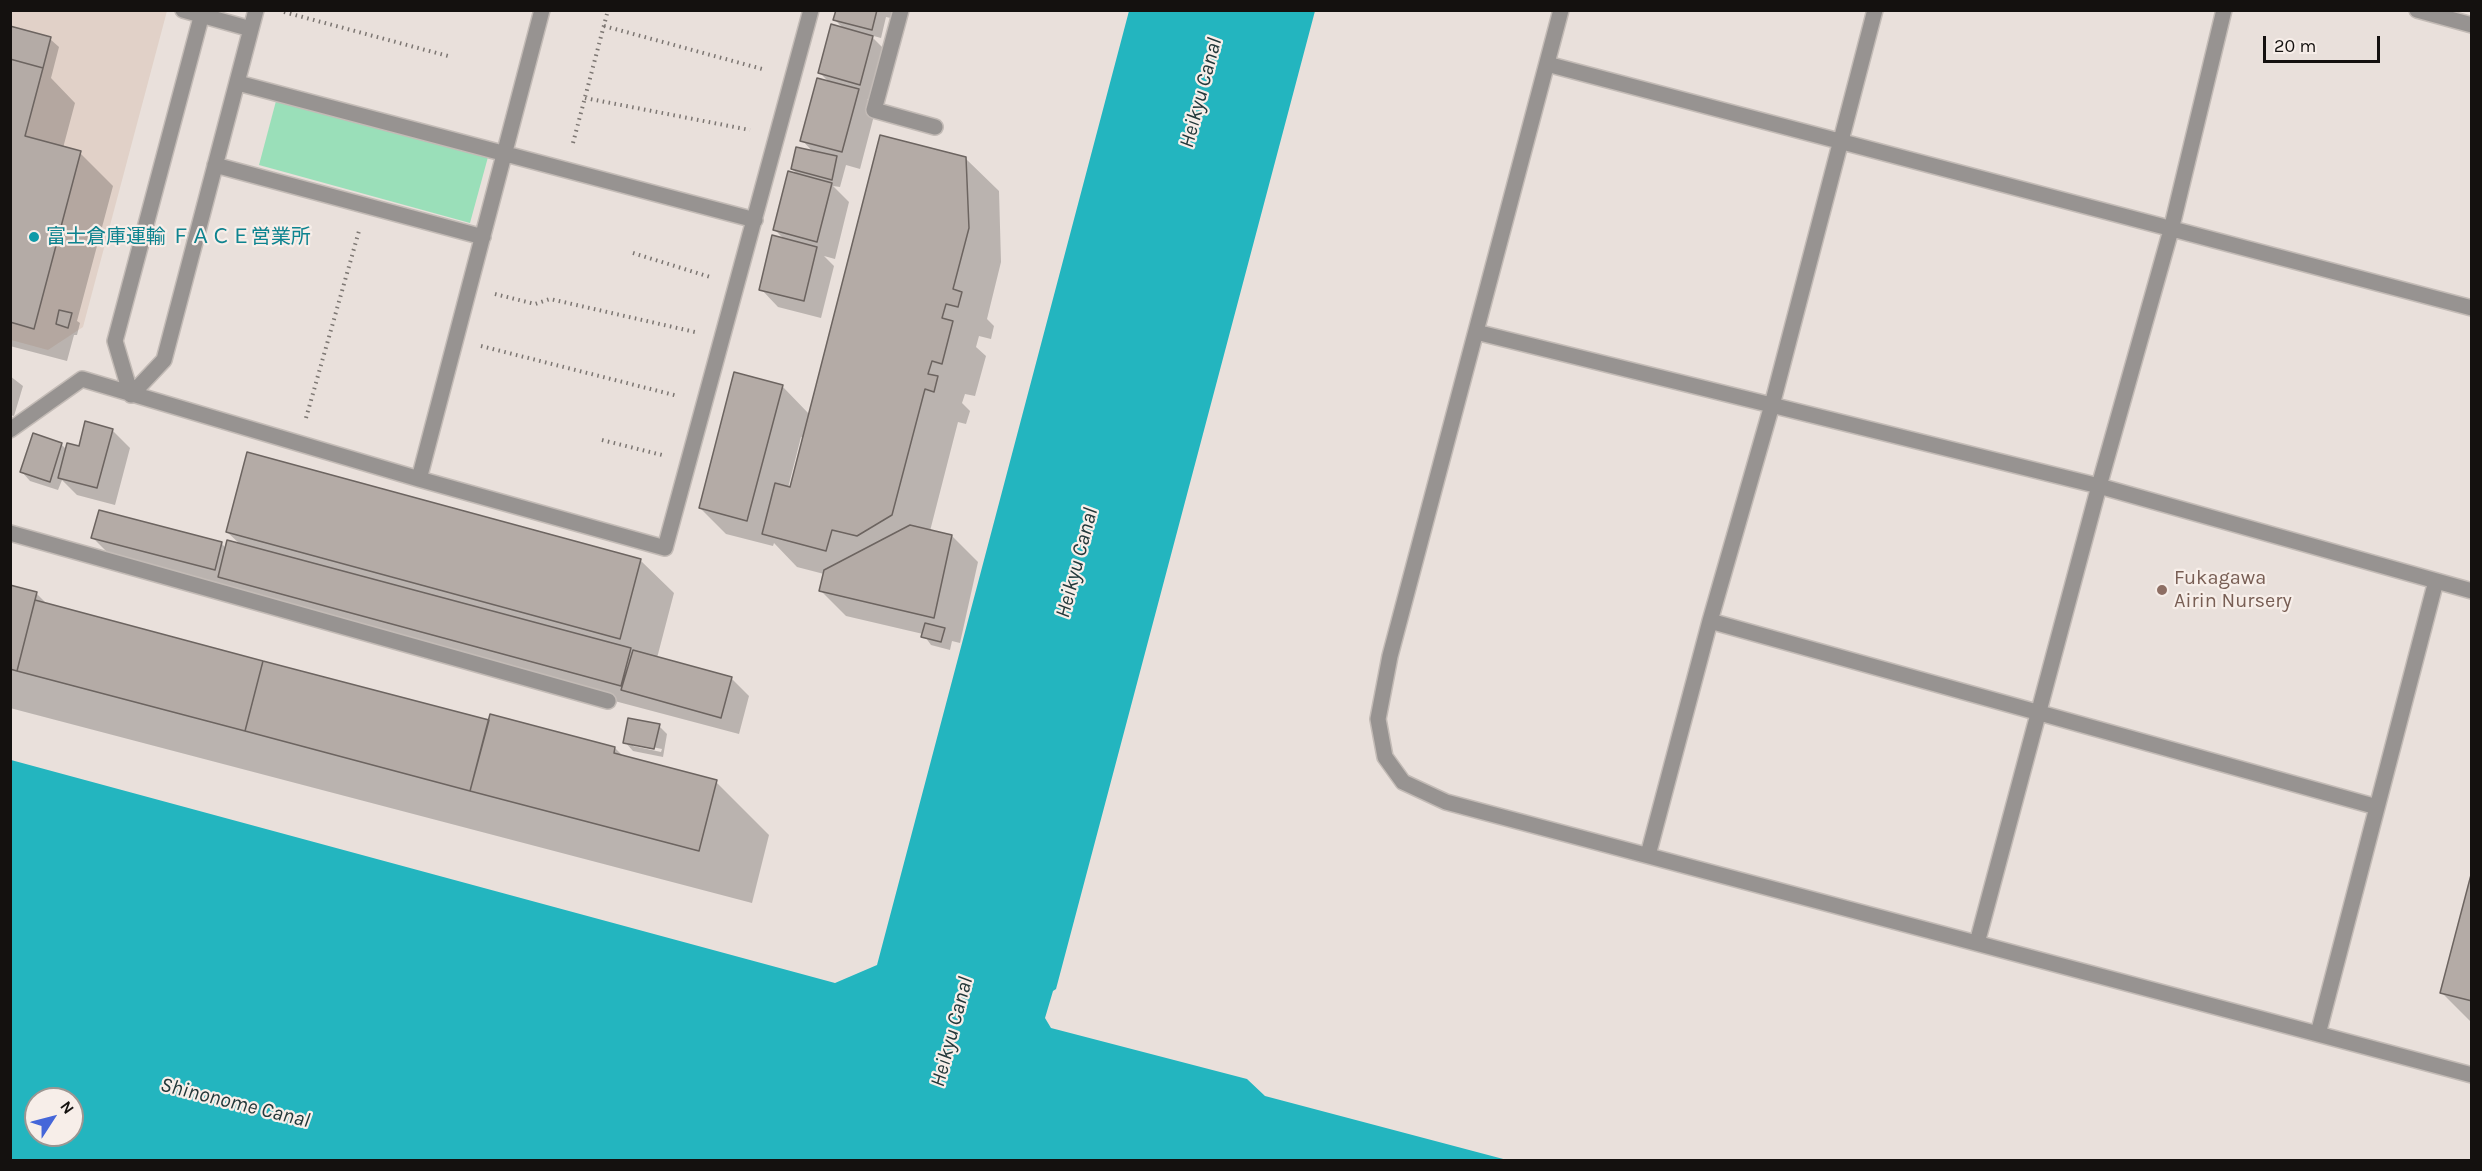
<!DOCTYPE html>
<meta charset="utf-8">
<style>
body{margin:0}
#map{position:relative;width:2482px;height:1171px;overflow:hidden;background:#e9e0db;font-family:Karla,sans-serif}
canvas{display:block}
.frame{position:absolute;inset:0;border:12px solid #14110f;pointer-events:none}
.north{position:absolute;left:24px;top:1087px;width:60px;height:60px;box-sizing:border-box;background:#f7eee9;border:2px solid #9c9692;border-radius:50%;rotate:54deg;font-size:16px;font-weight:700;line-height:24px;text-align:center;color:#14110f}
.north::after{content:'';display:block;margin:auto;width:21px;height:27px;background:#4566d9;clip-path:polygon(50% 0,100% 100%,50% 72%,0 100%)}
.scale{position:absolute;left:2263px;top:36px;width:117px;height:27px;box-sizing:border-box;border:3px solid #14110f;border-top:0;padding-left:8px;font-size:18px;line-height:21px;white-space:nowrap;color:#14110f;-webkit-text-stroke:4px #f7eee9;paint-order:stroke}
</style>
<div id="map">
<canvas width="2482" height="1171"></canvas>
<div class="frame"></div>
<div class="north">N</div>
<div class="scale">20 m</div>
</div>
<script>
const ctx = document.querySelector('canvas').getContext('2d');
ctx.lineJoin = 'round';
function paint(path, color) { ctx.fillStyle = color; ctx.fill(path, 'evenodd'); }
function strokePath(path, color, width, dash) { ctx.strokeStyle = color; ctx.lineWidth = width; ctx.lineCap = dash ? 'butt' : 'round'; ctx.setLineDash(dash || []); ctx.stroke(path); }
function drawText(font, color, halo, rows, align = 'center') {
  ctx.font = font + ' Karla,"Noto Sans JP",sans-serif'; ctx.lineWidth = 4.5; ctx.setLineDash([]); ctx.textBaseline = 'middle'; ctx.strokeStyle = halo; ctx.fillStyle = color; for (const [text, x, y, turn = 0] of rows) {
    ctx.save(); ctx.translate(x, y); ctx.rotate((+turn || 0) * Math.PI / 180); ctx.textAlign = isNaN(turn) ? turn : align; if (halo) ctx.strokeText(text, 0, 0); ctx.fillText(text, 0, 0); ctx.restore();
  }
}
paint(new Path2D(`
 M10,11h157l-84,316 -35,23 -37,-10z`), '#e1d1c8');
paint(new Path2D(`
 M276,101l212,56 -18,66 -211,-58z`), '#9adfb9');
paint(new Path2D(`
 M1129,11h186l-259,978 -3,2 -8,27 6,10 196,51 18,17 242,64h-1496v-400l824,223 42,-18zM36,1099h36v36h-36z`), '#23b5bf');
paint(new Path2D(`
 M837,10h66l-3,10 -14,-3 -5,21 -11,-3 20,20 -13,47 -10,-3 9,9 -16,61 -14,-4 -6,22 -7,-1 16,16 -14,57 -11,-3 10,10 -13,52 -43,-11 -17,-18 24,-49 -10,-10 23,-55 -6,-6 22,-16 -12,-13 27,-58 -9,-9 25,-43 -10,-10z
 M10,28l40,11 9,8 -8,31 24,25 -12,45 17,5 33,33 -36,135 3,2 -3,12h-3l-7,26 -57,-15z
 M965,158l34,33 2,71 -14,57 7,7 -3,13 -12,-3 -3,11 10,9 -11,40 -10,-2 -3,9 8,8 -4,13 -8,-2 -28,109 22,5 26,26 -18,81 -8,-2 -2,9 -19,-5 -8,-11 -77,-18 -26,-26 4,-16 -27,-7 -23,-24 -1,3 -47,-12 -26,-26 82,-122 28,29zM801,437l3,1 -13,51 -3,-1z
 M10,376l13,10 -9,30 -4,-1z
 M112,430l18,18 -15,57 -38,-10 -15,-15 -4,10 -28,-9 -8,-9 39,-28 6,6 13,-2z
 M227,532l413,28 34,33 -17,65 74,20 18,18 -10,38 -494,-131 -17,-17 -117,-30 -18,-18 128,5 6,6 14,-4z
 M10,587l27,7 11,11 442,117 125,26 9,9 92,25 53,53 -17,68 -742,-195z
 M659,726l8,8 -4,23 -30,-6 -8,-9zM633,743l29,6 -1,3 -28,-6z
 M2472,877v146l-31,-31z`), '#0003');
const building = new Path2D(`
 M836,10h41l-5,20 -39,-10z
 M831,24l42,12 -13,49 -42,-12z
 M10,26l41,11 -8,31 -33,-9z
 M10,59l33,9 -18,68 56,15 -47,178 -24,-7z
 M817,78l42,11 -17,63 -42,-11z
 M880,135l86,22 3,71 -16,61 9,3 -4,15 -12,-3 -4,14 11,3 -11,43 -10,-3 -4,13 10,2 -4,16 -9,-3 -33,126 -35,21 -25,-6 -6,21 -64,-17 13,-51 15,4z
 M796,147l41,9 -5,24 -41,-11z
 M788,171l44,12 -15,59 -44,-12z
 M772,235l45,12 -13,54 -45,-11z
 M59,310l13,3 -4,15 -12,-4z
 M734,372l49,13 -36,136 -48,-13z
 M85,421l28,8 -16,59 -39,-10 9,-35 12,3z
 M33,433l29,10 -12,39 -30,-10z
 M247,452l394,107 -21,80 -394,-107z
 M99,510l123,32 -7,28 -124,-32z
 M910,525l42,10 -18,83 -115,-27 5,-21z
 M227,540l404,108 -10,38 -403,-109z
 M10,585l27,7 -20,79 -7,-2z
 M35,600l228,61 -18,70 -228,-60z
 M925,623l20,5 -4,14 -20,-5z
 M633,650l99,27 -11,41 -100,-28z
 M263,661l226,59 -19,71 -225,-60z
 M490,714l125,33 -1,6 103,27 -18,71 -229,-60z
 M628,718l32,6 -6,25 -31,-6z
 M2472,871v130l-32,-8z`);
paint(building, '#b4aba6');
strokePath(building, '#6c6460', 1.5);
const minor = new Path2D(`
 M183,10l68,19
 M901,10l-27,100 61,17
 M1561,10l-171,646 -12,63 7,38 18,25 43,20 1026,273
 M2417,10l55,15
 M1547,64l925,244
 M238,83l517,137
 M215,165l268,72
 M1476,332l623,154 373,105
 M131,395l33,-35 92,-350
 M131,395l-16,-54 88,-331
 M10,430l72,-51 337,100 246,69 146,-538
 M419,479l123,-469
 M10,533l598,168
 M1710,621l667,186
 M1648,855l62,-234 62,-216 103,-395
 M1977,943l122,-457 72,-256 53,-220
 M2318,1034l118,-453`);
strokePath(minor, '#c3bbb6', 18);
strokePath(new Path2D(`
 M284,12l164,44
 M604,26l162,44
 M585,98l165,32
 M573,143l35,-133
 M633,253l77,24
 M495,294l40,10 15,-5 145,33
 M481,346l197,50
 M306,418l53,-187
 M602,440l60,15`), '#7c7672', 4, [1.5, 4.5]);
strokePath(minor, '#979391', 15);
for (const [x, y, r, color] of [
 [34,237,6,"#0f9aa8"],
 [2162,590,6,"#8d6e63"]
]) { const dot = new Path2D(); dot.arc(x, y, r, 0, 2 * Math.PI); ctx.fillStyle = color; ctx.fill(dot); strokePath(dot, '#f7eee9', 2); }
drawText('20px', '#0d838f', '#f7eee9', [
 ["富士倉庫運輸 ＦＡＣＥ営業所",46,237]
], 'left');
drawText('20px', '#785e54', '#f7eee9', [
 ["Fukagawa",2174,578],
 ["Airin Nursery",2174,601]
], 'left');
drawText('italic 21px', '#22383a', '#f7eee9', [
 ["Heikyu Canal",1201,93,-75],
 ["Heikyu Canal",1077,563,-75],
 ["Heikyu Canal",952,1032,-75],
 ["Shinonome Canal",235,1103,14]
]);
</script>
